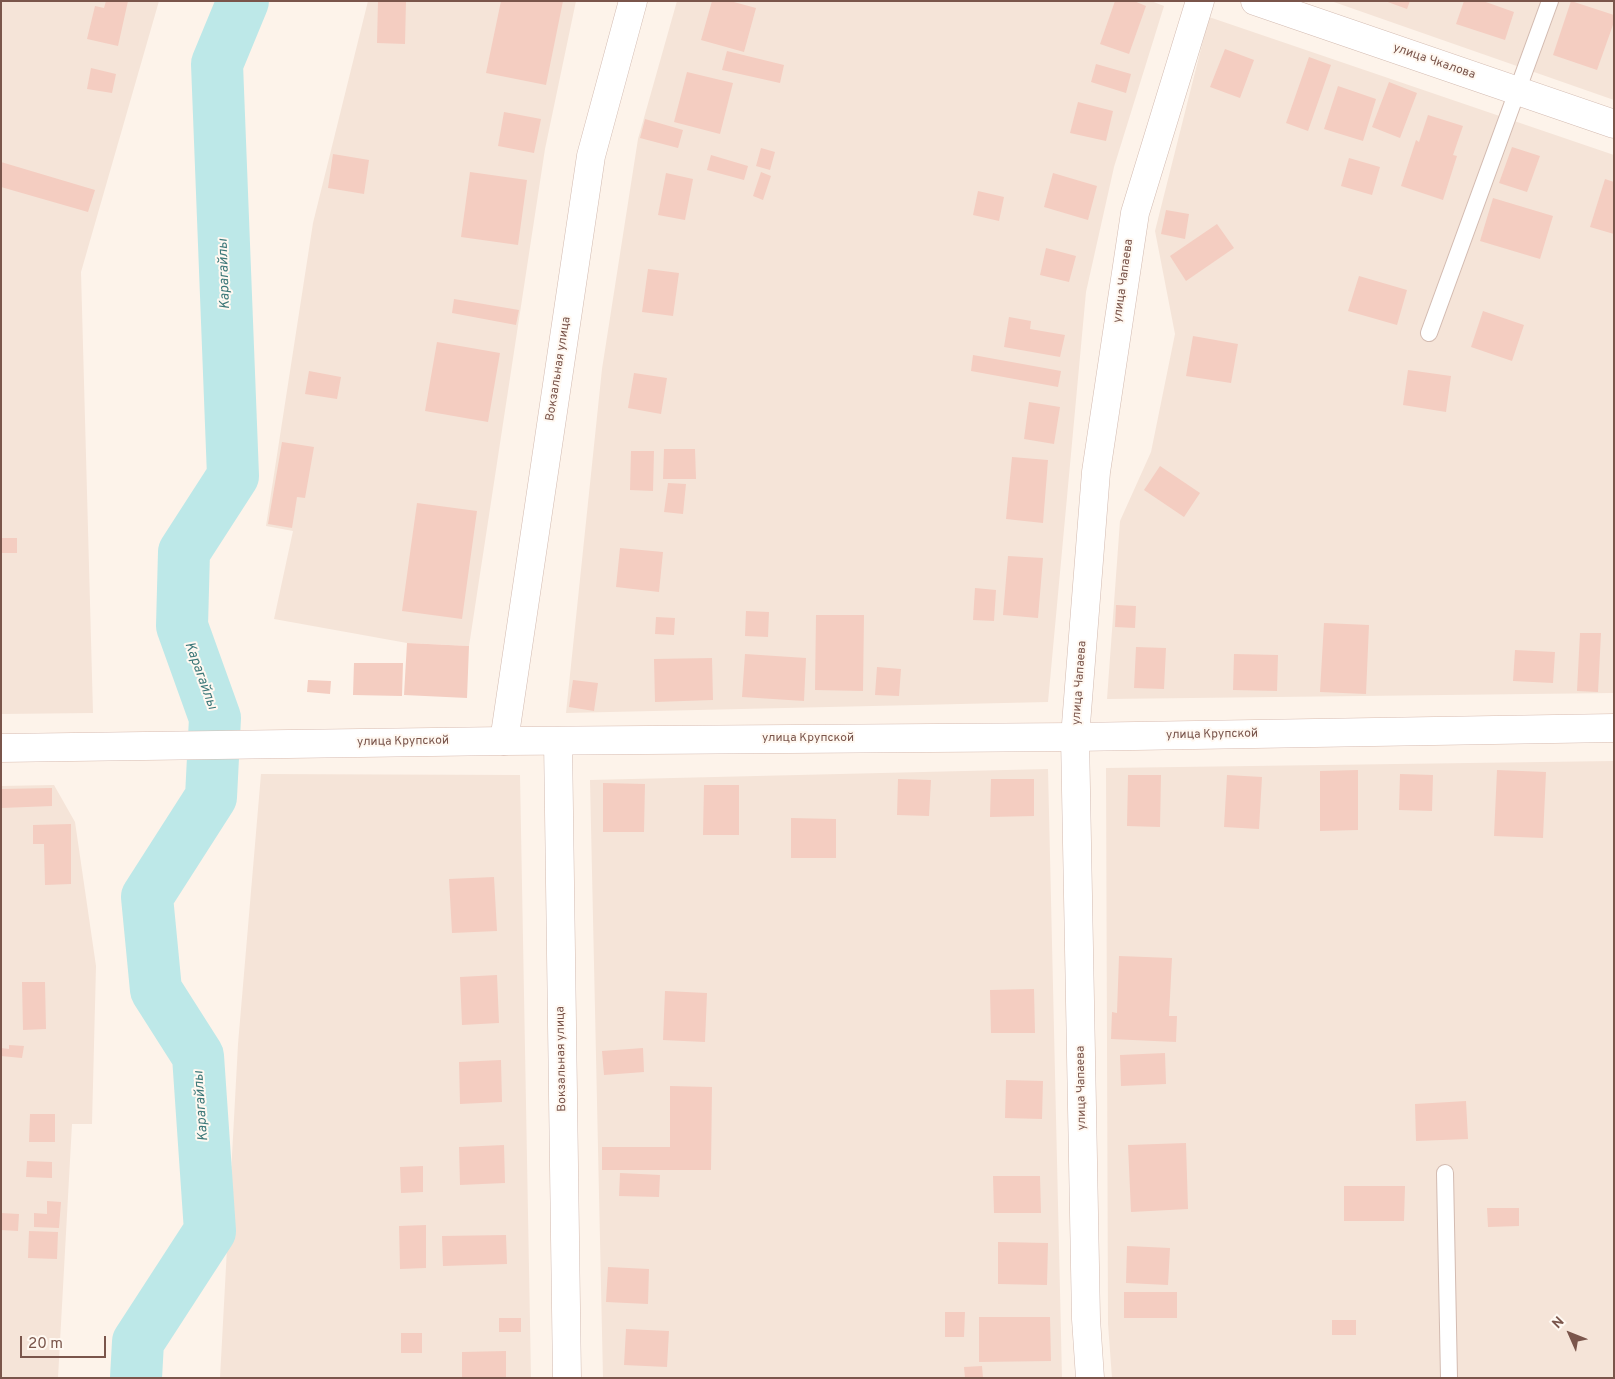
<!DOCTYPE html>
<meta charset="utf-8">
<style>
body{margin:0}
#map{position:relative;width:1615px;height:1379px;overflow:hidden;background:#fdf3ea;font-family:Overpass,sans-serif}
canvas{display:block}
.frame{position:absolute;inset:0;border:2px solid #7a554b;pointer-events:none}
.north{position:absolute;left:1545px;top:1309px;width:50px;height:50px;-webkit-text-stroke:4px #fff8f1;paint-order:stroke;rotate:314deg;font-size:14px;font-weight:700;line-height:20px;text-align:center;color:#7a554b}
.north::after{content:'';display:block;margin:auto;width:18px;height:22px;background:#7a554b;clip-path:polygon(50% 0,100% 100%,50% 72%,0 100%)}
.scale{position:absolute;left:20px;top:1336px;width:86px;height:22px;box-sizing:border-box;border:2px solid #7a554b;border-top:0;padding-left:6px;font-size:15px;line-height:18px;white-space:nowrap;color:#7a554b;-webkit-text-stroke:4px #fff8f1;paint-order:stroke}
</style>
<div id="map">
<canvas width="1615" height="1379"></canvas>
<div class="frame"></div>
<div class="north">N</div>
<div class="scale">20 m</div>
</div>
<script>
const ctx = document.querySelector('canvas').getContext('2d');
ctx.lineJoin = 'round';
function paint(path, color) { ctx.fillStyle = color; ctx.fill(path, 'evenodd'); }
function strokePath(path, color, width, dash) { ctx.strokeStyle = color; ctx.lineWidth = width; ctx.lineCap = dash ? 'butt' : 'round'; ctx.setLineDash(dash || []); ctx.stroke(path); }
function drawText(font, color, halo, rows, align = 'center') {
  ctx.font = font + ' Overpass,sans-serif'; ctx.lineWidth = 4; ctx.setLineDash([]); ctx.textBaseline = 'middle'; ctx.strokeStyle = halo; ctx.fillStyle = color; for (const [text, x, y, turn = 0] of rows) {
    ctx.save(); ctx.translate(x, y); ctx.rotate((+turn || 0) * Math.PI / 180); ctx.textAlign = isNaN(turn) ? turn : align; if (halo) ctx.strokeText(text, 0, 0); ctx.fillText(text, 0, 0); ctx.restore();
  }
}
paint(new Path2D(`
 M1,1h158l-78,271 12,441 -92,1z
 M368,1h208l-31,148 -76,497 -62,-3 -133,-24 19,-88 -27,-5 47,-303z
 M677,1h474l13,5 -50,161 -28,125 -38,410 -482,11 36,-344 36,-230z
 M1331,1h283v99z
 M1209,17l405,138v538l-507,6 13,-178 31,-69 24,-118 -20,-103z
 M1614,761v617h-502l-4,-54 -2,-556z
 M1048,769l14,609h-459l-13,-598z
 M261,774l259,1 11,603h-311l18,-334z
 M54,785l21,37 21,144 -4,158h-20l-14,254h-57v-592z`), '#f5e4d8');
strokePath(new Path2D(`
 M136,1378l2,-36 72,-111 -12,-175 -42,-66 -9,-93 64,-100 4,-79 -33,-92 2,-74 49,-76 -16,-412 26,-63`), '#bde8e8', 52);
paint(new Path2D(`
 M106,1h22l-10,45 -31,-7 8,-33 9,2z
 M378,1h28l-1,43 -28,-1z
 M501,1h62l-17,84 -60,-12z
 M712,1h18l26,7 -12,44 -43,-12z
 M1115,1h19l12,5 -17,48 -29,-10z
 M1385,1h25l-3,8z
 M1464,1h19l31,11 -9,28 -49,-16z
 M1571,1l43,14v7l-17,48 -44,-15z
 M1225,49l29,11 -14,38 -30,-11z
 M727,51l57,14 -4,18 -58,-13z
 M1309,57l22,8 -23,66 -22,-8z
 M1096,64l35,10 -5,19 -35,-11z
 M91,68l25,6 -4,19 -25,-4z
 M687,72l46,11 -13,51 -46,-12z
 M1389,82l28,11 -17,45 -28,-11z
 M1338,86l38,13 -13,42 -39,-12z
 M1078,102l35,9 -7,30 -36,-8z
 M504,112l37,7 -7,34 -36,-7z
 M1428,115l35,11 -10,29 4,1 -14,44 -42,-14 15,-46 3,2z
 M645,119l38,11 -5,18 -38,-10z
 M1512,147l28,9 -13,36 -28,-9z
 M761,148l14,4 -5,18 -14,-4z
 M333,154l36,6 -5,34 -36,-6z
 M711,155l37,11 -4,14 -37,-10z
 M1349,158l31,9 -8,28 -31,-9z
 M1,162l94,28 -7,22 -87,-25z
 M470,172l57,8 -9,65 -57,-8z
 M761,172l10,4 -8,24 -10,-4z
 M666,173l27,6 -8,41 -27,-5z
 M1053,173l44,13 -9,34 -44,-13z
 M1605,179l9,3v52l-24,-7z
 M978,191l26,6 -5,24 -26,-6z
 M1493,198l60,18 -13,43 -60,-18z
 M1166,210l23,4 -4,25 -24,-5z
 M1217,224l17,24 -48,33 -16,-25z
 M1046,248l30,8 -7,26 -29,-7z
 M648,269l31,4 -6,43 -31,-4z
 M1359,276l48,14 -10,35 -49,-14z
 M454,299l65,11 -3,15 -64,-12z
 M1483,311l41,14 -12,36 -41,-14z
 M1009,317l22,4 -1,8 35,6 -5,22 -56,-10z
 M1193,336l45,8 -7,39 -45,-7z
 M437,342l63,11 -12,69 -63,-11z
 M973,355l88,16 -3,16 -87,-16z
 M1408,370l43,6 -5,36 -43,-7z
 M309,371l32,6 -4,22 -32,-5z
 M634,373l33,5 -6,36 -33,-6z
 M1029,402l31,5 -6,37 -30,-5z
 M282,442l32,5 -9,51 -8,-1 -5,31 -24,-4z
 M664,449h31l1,30h-33z
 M631,451h23l-1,40 -23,-1z
 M1012,457l36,3 -5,63 -37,-4z
 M1160,466l40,27 -16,24 -40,-27z
 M668,483l18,1 -3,30 -19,-2z
 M417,503l60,8 -15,108 -60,-8z
 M1,538h16v15h-16z
 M620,548l43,4 -4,40 -43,-5z
 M1008,556l35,2 -5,60 -35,-3z
 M975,588l21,2 -2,31 -21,-1z
 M1116,605l20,1 -1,22 -20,-1z
 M746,611l23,1 -1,25 -23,-1z
 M816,615h48l-1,76 -48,-1z
 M656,617l19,1 -1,17 -19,-1z
 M1324,623l45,2 -3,69 -46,-2z
 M1580,633h21l-3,59 -21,-1z
 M407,643l62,3 -2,52 -63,-3z
 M1136,647l30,1 -2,41 -30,-1z
 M1515,650l40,2 -2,31 -40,-2z
 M745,654l61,4 -2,43 -62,-4z
 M1234,654l44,1 -1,36 -44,-1z
 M712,658l1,42 -58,2 -1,-43z
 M354,663h49l-1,33 -49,-1z
 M877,667l24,2 -2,27 -24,-1z
 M308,680l23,1 -1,13 -23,-2z
 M573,680l25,3 -4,28 -25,-4z
 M1358,770v60l-38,1v-60z
 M1497,770l49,2 -3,66 -49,-2z
 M1400,774l33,1 -1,36 -33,-1z
 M1128,775h33l-1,52 -33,-1z
 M1227,775l35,2 -3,52 -35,-2z
 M898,779l33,1 -2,36 -32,-1z
 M991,779h43v37l-44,1z
 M603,783l42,1 -1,48h-41z
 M704,785h35v50h-36z
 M52,788v18l-51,2v-19z
 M791,818l45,1v39h-45z
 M71,824v60l-26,1 -1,-41h-11v-19z
 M494,877l3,54 -45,2 -3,-54z
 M1119,956l53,2 -3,58h8l-1,26 -65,-3 1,-27 5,1z
 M497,975l2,48 -37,2 -2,-48z
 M22,982h23l1,47 -23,1z
 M1034,989l1,44h-44l-1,-43z
 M665,991l42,2 -2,49 -42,-2z
 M9,1045l15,1 -2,12 -21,-2v-8l8,1z
 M643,1048l1,24 -40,3 -2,-24z
 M1165,1053l1,31 -45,2 -1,-31z
 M501,1060l1,42 -42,2 -1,-42z
 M1006,1080l37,1 -1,38 -37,-1z
 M670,1086l42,1 -1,83h-109v-23h68z
 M1466,1101l2,38 -52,2 -1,-37z
 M30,1114h25v28h-26z
 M1186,1143l2,66 -57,3 -3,-67z
 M504,1145l1,38 -45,2 -1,-38z
 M27,1161l25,1v16l-26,-1z
 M423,1166v26l-22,1 -1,-26z
 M620,1173l40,2 -1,22 -40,-1z
 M993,1176h47l1,37h-47z
 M1344,1186h61l-1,35h-60z
 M47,1201l14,1 -2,26 -25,-1v-14l13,1z
 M1487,1208h32v18l-31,1z
 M1,1213l18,1 -1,17 -17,-1z
 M426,1225v43l-26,1 -1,-43z
 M29,1231l29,1 -1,27 -29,-1z
 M506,1235l1,29 -64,2 -1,-30z
 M998,1242l50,1 -1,42 -49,-1z
 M1127,1246l43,2 -2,37 -42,-2z
 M608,1267l41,2 -1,35 -42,-2z
 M1124,1292h53v26h-53z
 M945,1312h20l-1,25h-19z
 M979,1317h71l1,44 -72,1z
 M499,1318h22v14h-22z
 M1332,1320h24v15h-24z
 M626,1329l43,2 -2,36 -43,-2z
 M401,1333h21v20h-21z
 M506,1351v27h-44v-26z
 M982,1366l1,12h-18l-1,-11z`), '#f4cdc1');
const service = new Path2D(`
 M1429,333l121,-332
 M1445,1173l4,205`);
const minor = new Path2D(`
 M1255,1l359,123
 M504,741l87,-585 42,-155
 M558,741l9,637
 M1090,1378l-4,-59 -11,-582 21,-265 39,-259 65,-212`);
const secondary = new Path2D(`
 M1,748l503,-7 571,-4 539,-9`);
strokePath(service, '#d3bbb1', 18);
strokePath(minor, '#d3bbb1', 29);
strokePath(secondary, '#d8bcb1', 29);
strokePath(service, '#fff', 16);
strokePath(minor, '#fff', 28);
strokePath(secondary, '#fff', 28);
drawText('12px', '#7a554b', '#fff8f1', [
 ["улица Чкалова",1434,62,19],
 ["улица Чапаева",1124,281,-82],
 ["Вокзальная улица",559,369,-81],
 ["улица Чапаева",1080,683,-86],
 ["улица Крупской",1212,735,-1],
 ["улица Крупской",808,739],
 ["улица Крупской",403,742,-1],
 ["Вокзальная улица",562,1059,-91],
 ["улица Чапаева",1082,1088,-91]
]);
drawText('italic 14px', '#3b7778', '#fff8f1', [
 ["Карагайлы",225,274,-92],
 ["Карагайлы",200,676,70],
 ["Карагайлы",202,1106,-94]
]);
</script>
